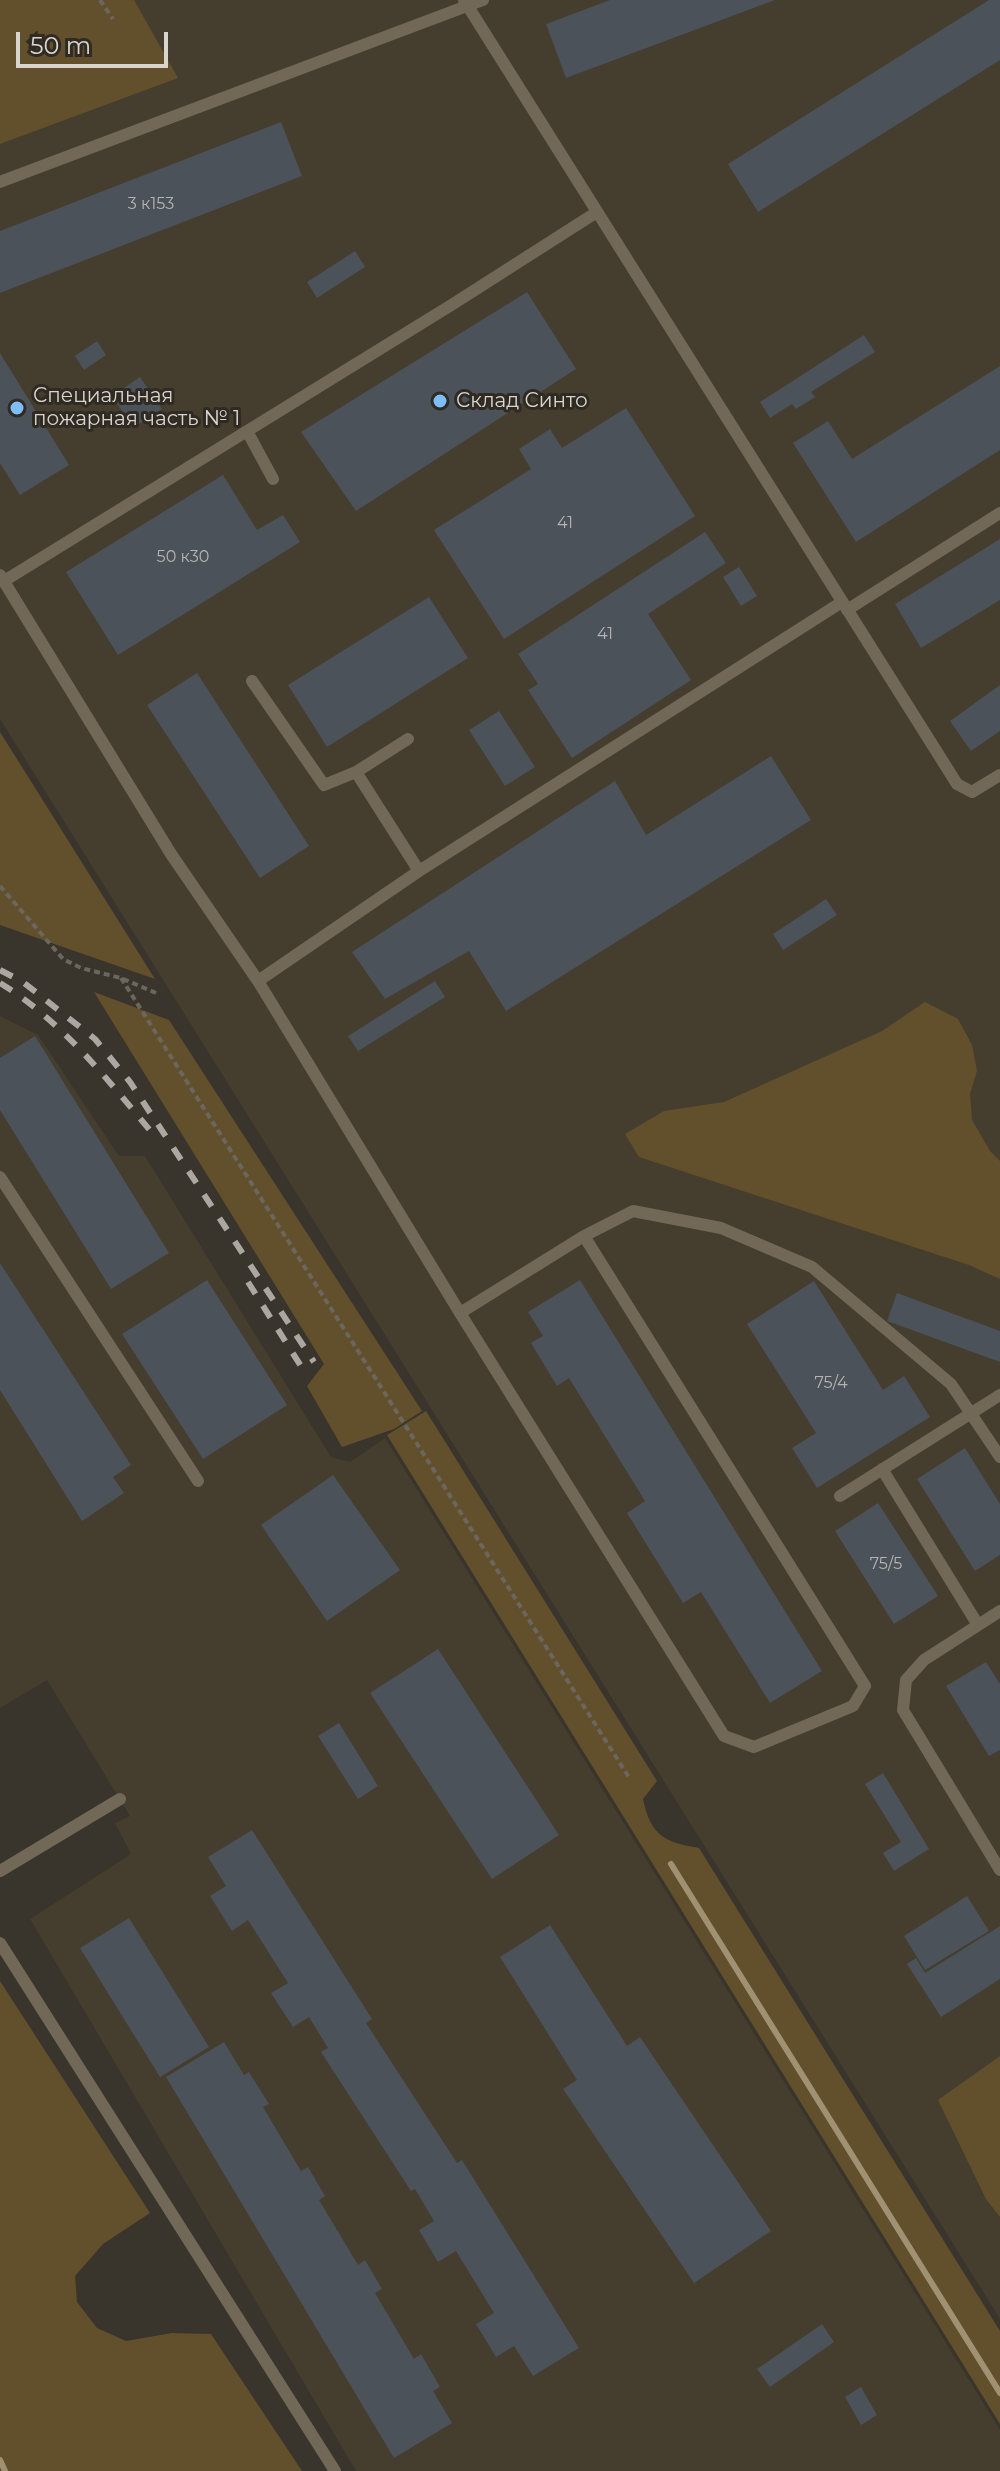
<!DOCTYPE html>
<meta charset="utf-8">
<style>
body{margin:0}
#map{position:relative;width:1000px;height:2471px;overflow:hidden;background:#39342c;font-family:Montserrat,sans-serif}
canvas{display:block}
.scale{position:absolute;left:16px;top:32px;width:152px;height:36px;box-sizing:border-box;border:4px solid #d8d5cf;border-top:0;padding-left:10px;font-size:24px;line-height:28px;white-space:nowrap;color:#d8d5cf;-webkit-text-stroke:6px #2f2a22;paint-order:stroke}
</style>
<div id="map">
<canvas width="1000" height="2471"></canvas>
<div class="scale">50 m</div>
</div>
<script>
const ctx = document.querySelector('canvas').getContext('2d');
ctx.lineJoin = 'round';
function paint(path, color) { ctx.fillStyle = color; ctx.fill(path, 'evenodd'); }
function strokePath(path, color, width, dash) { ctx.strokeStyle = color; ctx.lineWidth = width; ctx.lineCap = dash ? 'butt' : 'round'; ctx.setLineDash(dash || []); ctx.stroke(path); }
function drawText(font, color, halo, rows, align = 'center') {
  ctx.font = font + ' Montserrat,sans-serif'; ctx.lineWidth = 6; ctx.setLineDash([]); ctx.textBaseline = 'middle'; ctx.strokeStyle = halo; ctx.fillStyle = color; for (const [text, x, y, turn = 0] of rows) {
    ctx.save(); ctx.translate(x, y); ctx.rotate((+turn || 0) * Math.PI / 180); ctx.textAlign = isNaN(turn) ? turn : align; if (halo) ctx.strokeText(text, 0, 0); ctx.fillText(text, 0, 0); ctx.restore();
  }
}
paint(new Path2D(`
 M0,0h1000v2319l-1000,-1600z
 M0,1016l38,19 81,121h26l186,301 19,5 35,-24 615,992v41h-644l-326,-552 101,-65 -16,-31 15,-7 -83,-136 -47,28z`), '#453d2e');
paint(new Path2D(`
 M0,0h134l44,78 -178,66z
 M0,732l155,247 -155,-54z
 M94,992l75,28 253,391 -28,18 -52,18 -35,-61 17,-22z
 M925,1002l33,17 14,26 5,26 -7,23 2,26 18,31 10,10v118l-31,-14 -330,-108 -14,-23 39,-23 60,-9 158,-71z
 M426,1411l231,370 -14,18c8,37 21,43 56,49l301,483v93l-613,-989z
 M0,1981l150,232 -47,31 -28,32 2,26 20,26 29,13 46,-8 39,1 91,137h-302z
 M1000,2056v161l-14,-18 -48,-99z`), '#62502d');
strokePath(new Path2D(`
 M671,1864l329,529
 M0,2460l5,11`), '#a19173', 6);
paint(new Path2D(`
 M610,0h165l-209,78 -20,-54z
 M989,0h11v60l-242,152 -30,-48z
 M281,122l21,54 -302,117v-62z
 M355,251l10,16 -48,31 -10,-16z
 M527,292l49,77 -220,142 -55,-79z
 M864,335l11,17 -64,40 4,5 -19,12 -4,-5 -22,14 -10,-16z
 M97,341l9,14 -22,15 -9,-14z
 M0,353l69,112 -49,30 -20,-32z
 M1000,366v84l-144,92 -63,-99 35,-22 24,38z
 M140,377l22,32 -29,19 -21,-32z
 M626,408l69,108 -191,123 -70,-109 97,-61 -12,-20 31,-20 12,19z
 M223,475l34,55 26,-15 17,27 -182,113 -52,-83z
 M705,532l21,31 -78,51 43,66 -119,78 -44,-68 10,-6 -20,-30z
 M1000,539v61l-79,48 -26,-44z
 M739,567l18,29 -16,10 -18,-29z
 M429,597l39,61 -141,89 -39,-62z
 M197,673l112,173 -49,32 -113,-173z
 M1000,685v46l-29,20 -21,-30z
 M499,711l36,56 -30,19 -36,-56z
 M771,756l40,64 -305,191 -37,-60 -84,48 -33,-47 263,-171 31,54z
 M826,899l11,16 -54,35 -10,-16z
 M435,981l10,16 -87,54 -10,-15z
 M35,1036l134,217 -58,36 -111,-179v-52z
 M0,1263l131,202 -18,12 11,16 -42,28 -82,-131z
 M207,1280l80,125 -84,54 -81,-125z
 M580,1280l242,391 -52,32 -69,-111 -18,11 -56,-90 18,-12 -76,-123 -12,8 -26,-43 12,-7 -15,-24z
 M814,1281l69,109 21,-14 26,41 -113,71 -25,-40 24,-15 -69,-109z
 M897,1293l103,38v31l-113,-41z
 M965,1448l35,56v51l-25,16 -58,-92z
 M333,1475l67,95 -73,51 -66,-96z
 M878,1503l60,93 -44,28 -59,-93z
 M438,1649l121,186 -67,44 -122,-186z
 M986,1662l14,22v66l-11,6 -43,-70z
 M339,1723l39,63 -20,13 -40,-63z
 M883,1773l46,76 -35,22 -11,-18 18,-11 -36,-58z
 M252,1830l120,189 -6,4 91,140 5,-3 117,188 -46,28 -19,-30 -18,11 -20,-33 18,-11 -38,-62 -18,11 -19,-32 15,-9 -19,-32 -4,2 -90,-139 7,-4 -19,-31 -16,10 -22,-34 17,-10 -40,-63 -16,11 -22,-35 16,-10 -18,-29z
 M967,1896l22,35 -64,39 -21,-34z
 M129,1918l80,129 -49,30 -80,-129z
 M550,1925l77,121 13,-9 131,194 -77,52 -131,-194 14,-9 -77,-123z
 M1000,1926v53l-59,38 -34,-53 9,-6 9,15z
 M224,2042l20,33 5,-3 20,32 -6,3 38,64 7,-4 17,29 -6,4 39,65 7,-5 17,29 -7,4 39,66 7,-5 19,33 -7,4 19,32 -58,35 -228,-381z
 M822,2324l12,18 -64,45 -13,-18z
 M861,2387l16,28 -16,10 -16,-28z`), '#4b525a');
strokePath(new Path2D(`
 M100,0l13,19
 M0,886l63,73 18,9 40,10 35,15
 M121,978l509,801`), '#6b675f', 4, [6, 4]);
strokePath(new Path2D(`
 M464,0l493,784 15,8 28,-17
 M0,182l483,-182
 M247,431l26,48
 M0,575l171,279 87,127 202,332 264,423 30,11 99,-41 12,-20 -281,-450
 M4,581l449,-277 144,-92
 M847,610l153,-97
 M252,681l72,104 32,-13 52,-33
 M356,772l63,99
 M258,981l161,-110 423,-269
 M0,1177l198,304
 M460,1313l124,-77 49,-25 88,17 91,39 139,117 49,73
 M882,1469l96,156
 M840,1496l160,-101
 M1000,1611l-76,49 -18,20 -3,30 97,160
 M0,1871l120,-72
 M0,1943l335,528`), '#716857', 12);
strokePath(new Path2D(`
 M0,970l23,12 72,57 35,43 184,280
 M0,983c62,38 107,96 153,151
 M248,1282l56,89`), '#aba8a1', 6, [14, 14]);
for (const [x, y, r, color] of [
 [440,401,8,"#7fbdf9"],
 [17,408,8,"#7fbdf9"]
]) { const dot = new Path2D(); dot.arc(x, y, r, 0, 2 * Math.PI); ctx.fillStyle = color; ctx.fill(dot); strokePath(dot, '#2f2a22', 3); }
drawText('16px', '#b5b4b2', null, [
 ["3 к153",151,204],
 ["41",565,523],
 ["50 к30",183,557],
 ["41",605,634],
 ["75/4",831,1383],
 ["75/5",886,1564]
]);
drawText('20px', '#d8d5cf', '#2f2a22', [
 ["Специальная",33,396],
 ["пожарная часть № 1",33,419],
 ["Склад Синто",456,401]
], 'left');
</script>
